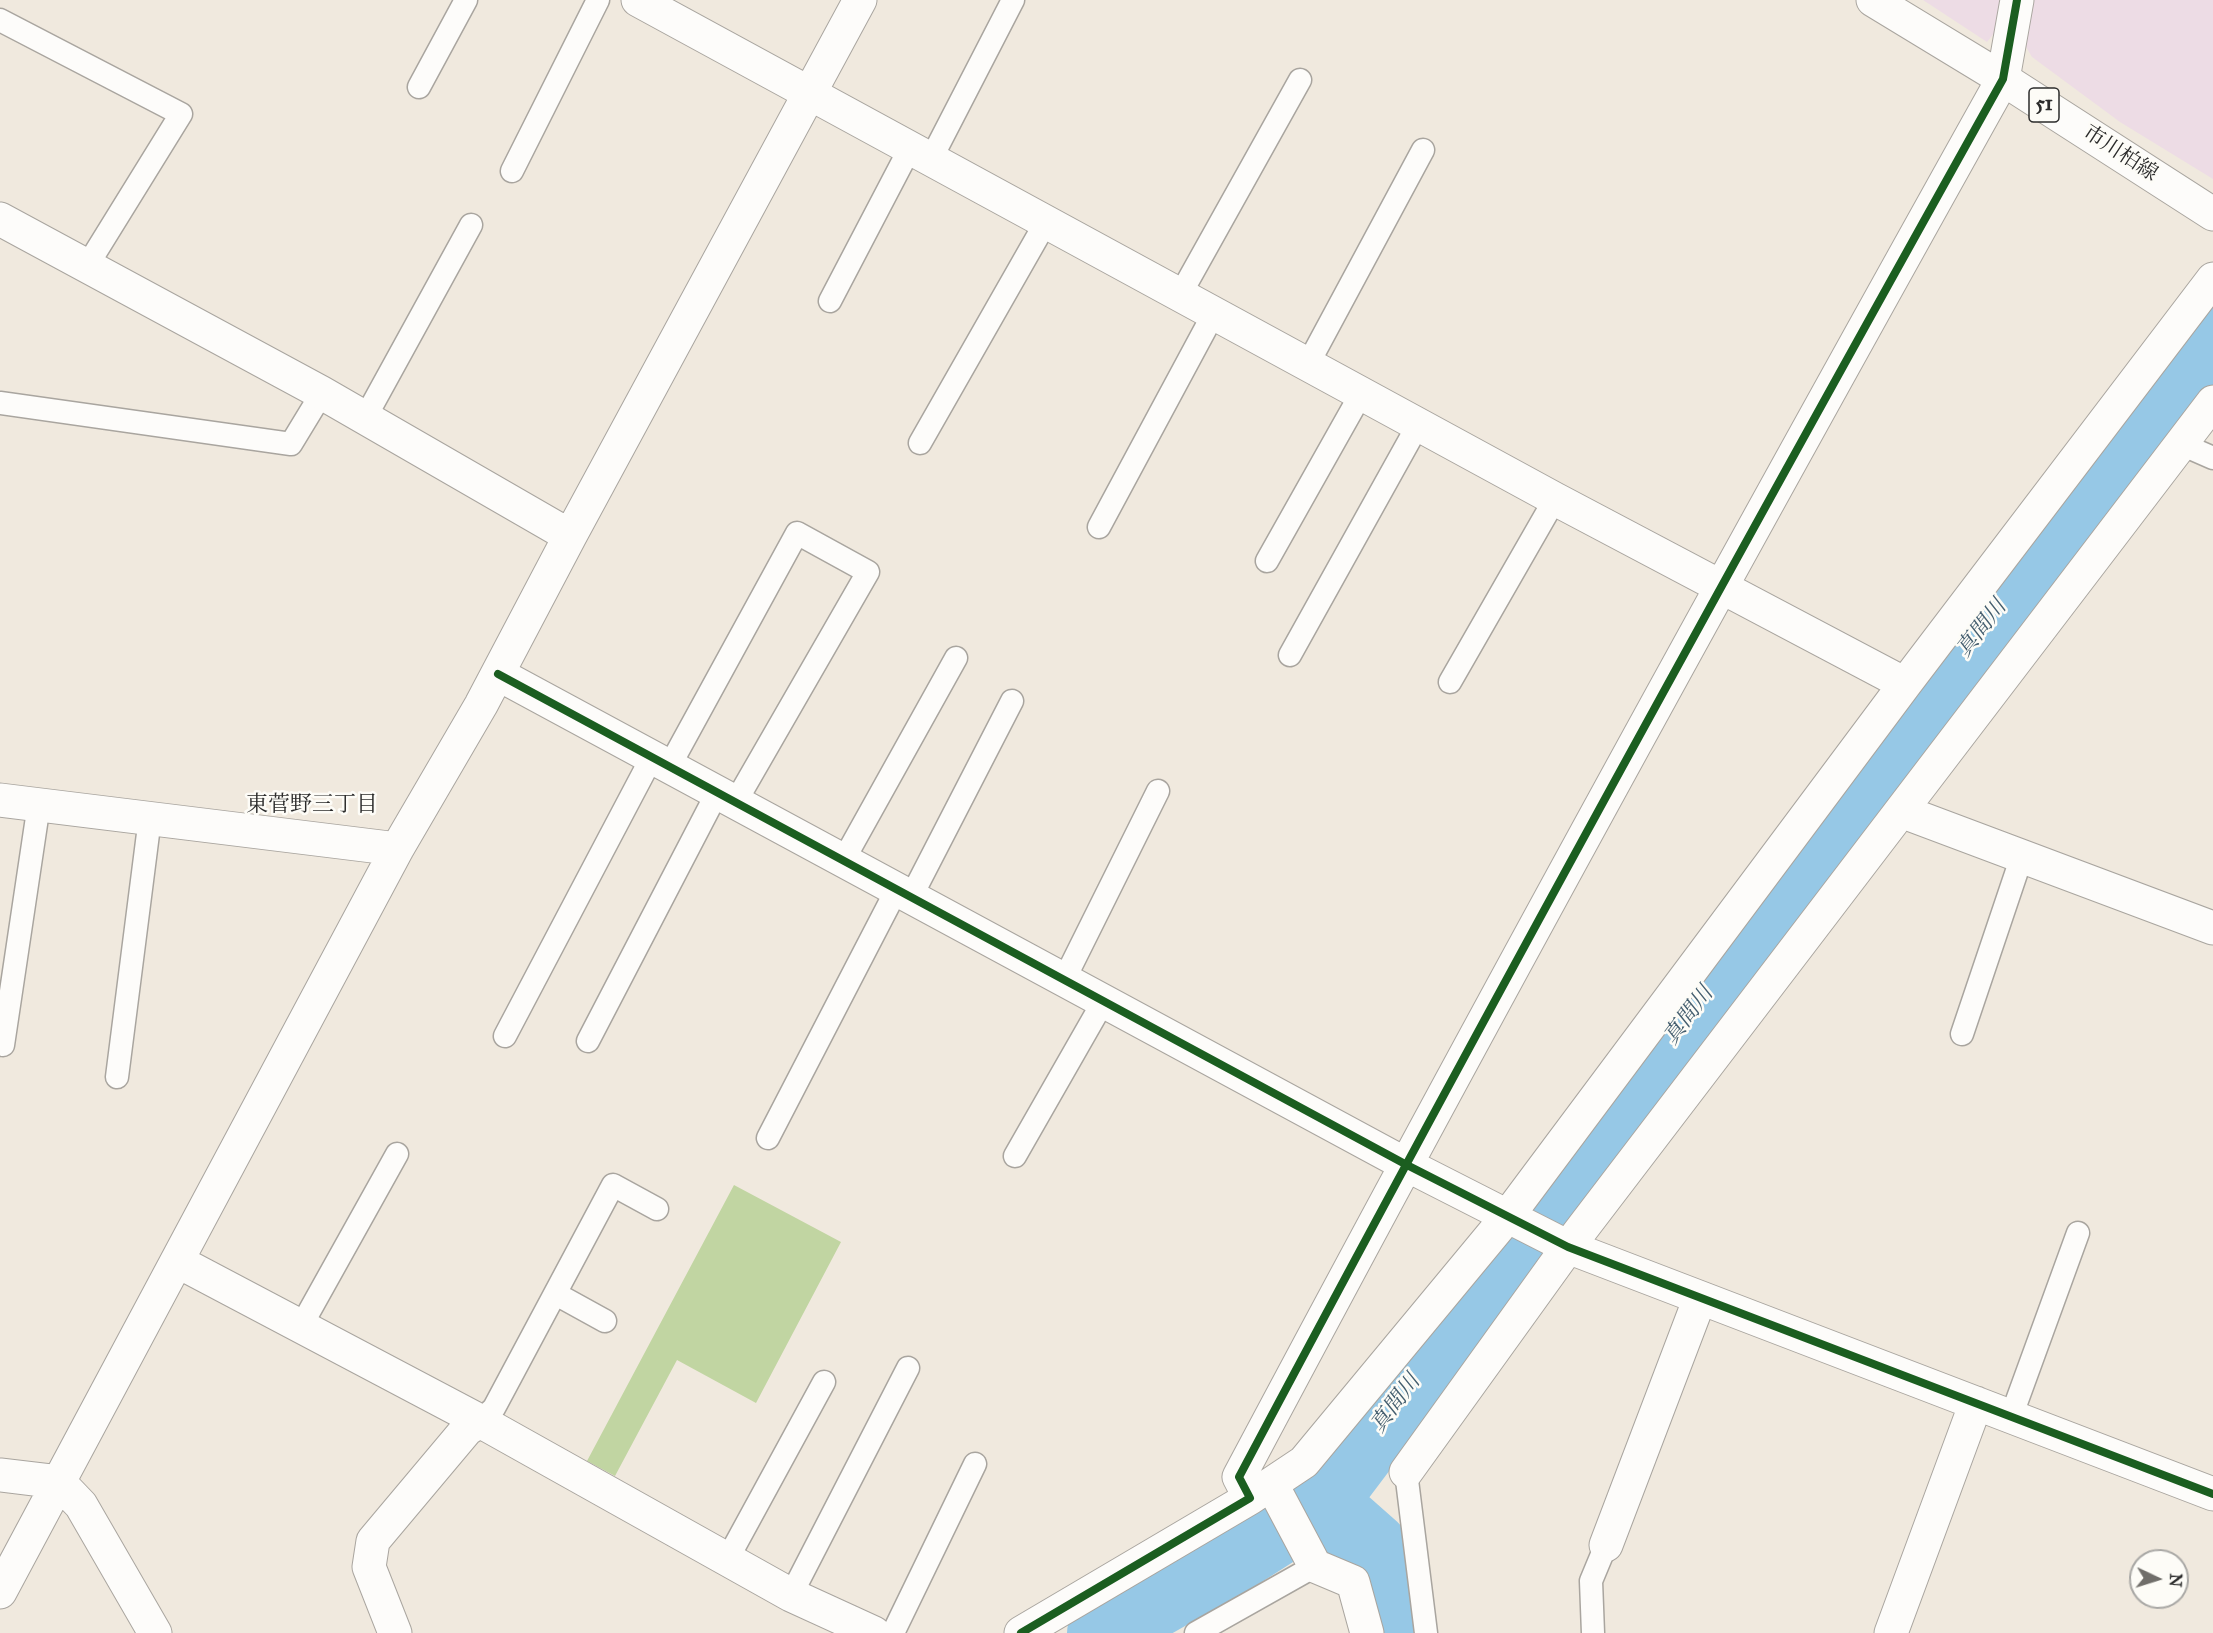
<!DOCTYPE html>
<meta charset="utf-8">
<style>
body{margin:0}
#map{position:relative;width:2213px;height:1633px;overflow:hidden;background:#f0e9de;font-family:"IM FELL Great Primer",serif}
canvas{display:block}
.north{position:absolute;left:2129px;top:1549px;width:60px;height:60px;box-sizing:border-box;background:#fdfcf7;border:2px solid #a9a8a5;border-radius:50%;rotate:94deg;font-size:16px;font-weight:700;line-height:24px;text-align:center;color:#2b2b2b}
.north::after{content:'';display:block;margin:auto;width:21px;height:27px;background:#706e6a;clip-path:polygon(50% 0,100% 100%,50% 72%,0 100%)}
</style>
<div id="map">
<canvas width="2213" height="1633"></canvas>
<div class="north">N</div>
</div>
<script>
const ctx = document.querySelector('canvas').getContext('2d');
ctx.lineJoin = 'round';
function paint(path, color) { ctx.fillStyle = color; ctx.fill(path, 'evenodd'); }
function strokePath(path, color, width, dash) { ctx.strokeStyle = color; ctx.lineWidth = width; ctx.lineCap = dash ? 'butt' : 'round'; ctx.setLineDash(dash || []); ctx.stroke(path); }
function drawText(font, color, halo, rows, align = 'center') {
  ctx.font = font + ' "IM FELL Great Primer","Noto Serif JP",serif'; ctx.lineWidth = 5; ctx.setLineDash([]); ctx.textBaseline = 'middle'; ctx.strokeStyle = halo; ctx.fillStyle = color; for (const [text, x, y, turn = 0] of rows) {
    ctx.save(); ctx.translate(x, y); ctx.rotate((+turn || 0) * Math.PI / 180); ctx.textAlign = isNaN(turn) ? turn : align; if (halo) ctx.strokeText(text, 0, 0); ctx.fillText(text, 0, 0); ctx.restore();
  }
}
paint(new Path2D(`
 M1923,0h82l-5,26 -13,16z
 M2029,0h184v179l-93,-57 -88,-65 -10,-17z`), '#eddce5');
paint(new Path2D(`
 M734,1185l107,57 -85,161 -79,-43 -62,116 -28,-15z`), '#c1d5a2');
strokePath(new Path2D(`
 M1322,1502l52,46 12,85
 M1102,1633l137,-78 83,-53 591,-783 300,-391`), '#96c8e6', 70);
const lane = new Path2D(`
 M0,20l181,94 -94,152
 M419,87l47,-87
 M931,159l82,-159
 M512,171l86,-171
 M1180,295l120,-215
 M830,301l80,-153
 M1308,364l115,-214
 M0,403l291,41 31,-51
 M365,418l106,-193
 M920,443l126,-221
 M2181,444l32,14
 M1099,527l115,-214
 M1267,561l94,-167
 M1290,655l128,-230
 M1450,682l105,-183
 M669,767l128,-234 71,39 -133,231
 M843,861l113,-203
 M911,897l101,-196
 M1064,980l94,-189
 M1962,1034l60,-178
 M505,1036l147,-279
 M588,1041l129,-248
 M3,1045l36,-241
 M117,1077l33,-259
 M768,1138l129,-249
 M1015,1156l88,-154
 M556,1294l49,27
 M300,1328l97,-174
 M2011,1417l67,-184
 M480,1421l14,-13 119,-223 44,24
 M1406,1472l20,161
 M727,1560l97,-178
 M791,1595l117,-227
 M893,1633l82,-169
 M1196,1633l119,-67
 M1593,1633l-2,-52 15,-36`);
const street = new Path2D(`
 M638,0l917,499 350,185
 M0,219l322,174 248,143
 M498,674l907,490 163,83 645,247
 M0,800l397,49
 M1901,811l312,117
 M179,1262l301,159 311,174 83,38
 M1406,1472l162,-225 645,-845
 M0,1475l59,7 22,23 74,128
 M1272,1485l43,81 38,16 14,51
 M1250,1498l54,-36 203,-245 398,-533 308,-405
 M1606,1545l94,-247
 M0,1592l397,-743 84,-144 89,-169 290,-536
 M395,1633l-26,-66 4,-26 94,-112 13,-8
 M1021,1633l229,-135 -11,-21c249,-469 505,-934 764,-1398l14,-79
 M1891,1633l85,-230`);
const primary = new Path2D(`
 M1873,0l130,79 210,135`);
strokePath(lane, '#a9a59f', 25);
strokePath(street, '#a9a59f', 35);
strokePath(primary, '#a9a59f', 35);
strokePath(lane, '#fdfcfa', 22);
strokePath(street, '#fdfcfa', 33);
strokePath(primary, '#fdfcfa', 33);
strokePath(new Path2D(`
 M498,674l907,490 163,83 645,247
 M1021,1633l229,-135 -11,-21c249,-469 505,-934 764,-1398l14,-79`), '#1b5e20', 8);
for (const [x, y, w] of [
 [2044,105,30]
]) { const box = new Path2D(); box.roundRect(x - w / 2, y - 17, w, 34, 4.5); ctx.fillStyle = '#fdfcf7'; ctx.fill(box); strokePath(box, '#2b2b2b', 1.5); }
drawText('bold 20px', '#2b2b2b', null, [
 ["51",2044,105]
]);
drawText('21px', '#2b2b2b', '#fdfcf7', [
 ["市川柏線",2120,154,33]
]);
drawText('italic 22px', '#435d6e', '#fdfcf7', [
 ["真間川",1982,629,-52],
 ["真間川",1689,1016,-53],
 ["真間川",1396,1404,-53]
]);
drawText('22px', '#2b2b2b', '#fdfcf7', [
 ["東菅野三丁目",312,806]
]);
</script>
